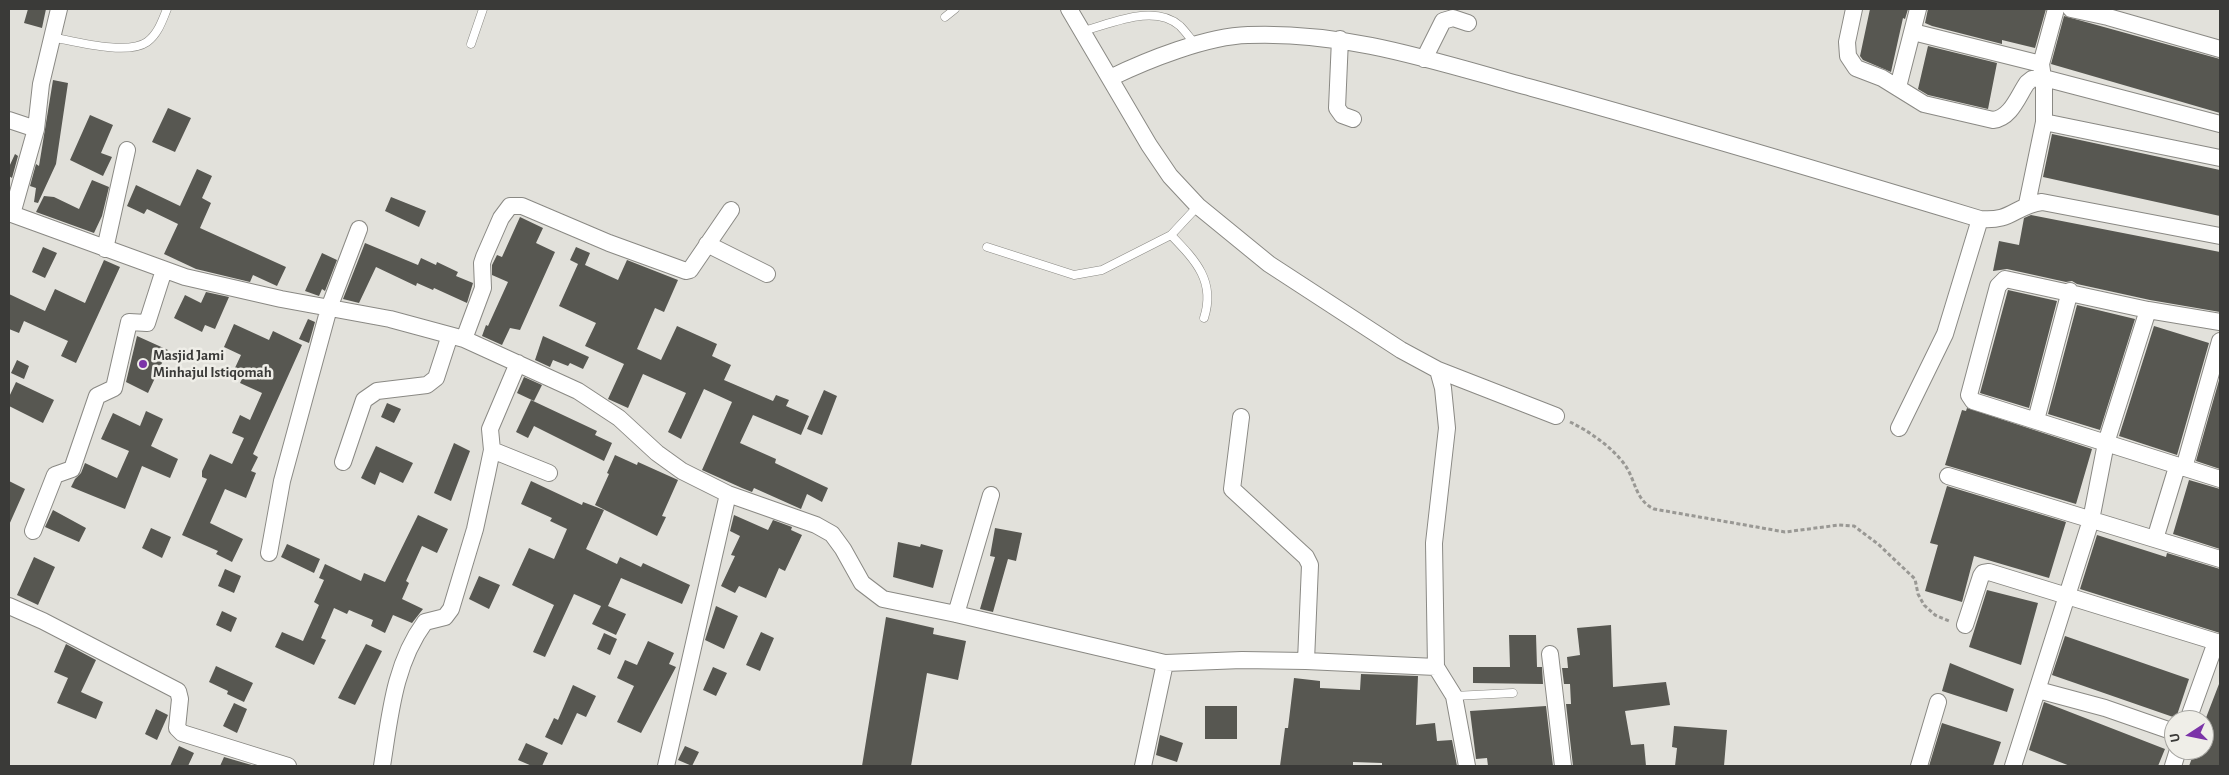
<!DOCTYPE html>
<style>
body{margin:0}
#map{position:relative;width:2229px;height:775px;overflow:hidden;background:#e2e1db;font-family:"Alegreya Sans",sans-serif}
canvas{display:block}
.frame{position:absolute;inset:0;border:10px solid #3a3a38;pointer-events:none}
.north{position:absolute;left:2164px;top:710px;width:50px;height:50px;box-sizing:border-box;background:#efeee8;border:1px solid #a7a6a2;border-radius:50%;rotate:259deg;font-size:14px;font-weight:700;line-height:20px;text-align:center;color:#3a3a38}
.north::after{content:'';display:block;margin:auto;width:18px;height:22px;background:#7b34a8;clip-path:polygon(50% 0,100% 100%,50% 72%,0 100%)}
</style>
<div id="map">
<canvas width="2229" height="775"></canvas>
<div class="frame"></div>
<div class="north">U</div>
</div>
<script>
const ctx = document.querySelector('canvas').getContext('2d');
ctx.lineJoin = 'round';
function paint(path, color) { ctx.fillStyle = color; ctx.fill(path, 'evenodd'); }
function strokePath(path, color, width, dash) { ctx.strokeStyle = color; ctx.lineWidth = width; ctx.lineCap = dash ? 'butt' : 'round'; ctx.setLineDash(dash || []); ctx.stroke(path); }
function drawText(font, color, halo, rows, align = 'center') {
  ctx.font = font + ' "Alegreya Sans",sans-serif'; ctx.lineWidth = 5; ctx.setLineDash([]); ctx.textBaseline = 'middle'; ctx.strokeStyle = halo; ctx.fillStyle = color; for (const [text, x, y, turn = 0] of rows) {
    ctx.save(); ctx.translate(x, y); ctx.rotate((+turn || 0) * Math.PI / 180); ctx.textAlign = isNaN(turn) ? turn : align; if (halo) ctx.strokeText(text, 0, 0); ctx.fillText(text, 0, 0); ctx.restore();
  }
}
paint(new Path2D(`
 M28,9h18l-4,19 -18,-5z
 M1870,9h38l-3,10 -2,-1 -12,54 -28,-12 -3,-4z
 M1928,9h118l-11,39 -33,-8v4l-70,-18 -7,-3z
 M2064,16l156,43v54l-169,-49z
 M1928,46l69,17 -9,46 -60,-14 -10,-6z
 M53,80l15,3 -12,81 -18,39 -4,-1 2,-14 -6,-2 6,-22 3,2z
 M168,108l23,10 -16,34 -23,-10z
 M90,115l23,10 -12,28 11,4 -9,19 -33,-16z
 M2052,134l168,36v46l-177,-39z
 M15,154l3,2 -6,22 -3,-2v-9z
 M197,169l15,7 -10,22 9,5 -11,25 86,39 -9,19 -24,-11 -3,7 -54,-13 -32,-15 14,-30 -31,-15 -3,5 -17,-8 9,-21 44,21z
 M92,180l17,7 -7,29 -8,17 -58,-21 8,-16 10,1 25,12z
 M391,197l35,14 -7,16 -34,-16z
 M2031,215l189,37v60l-70,-12 -73,-16 -5,-3 -6,1 -59,-13 -14,2 6,-30 20,4 5,-27z
 M520,217l23,11 -7,15 19,9 -35,78 -10,-2 -8,17 -20,-9 4,-11 2,1 20,-44 -16,-7v-10l5,-10 5,2z
 M365,243l53,22 3,-7 15,7 1,-3 21,10 -2,4 17,7 -6,20 -33,-15 -1,2 -16,-7 -1,3 -40,-19 -17,36 -16,-4z
 M43,247l14,6 -12,25 -13,-6z
 M576,247l14,6 -5,12 33,15 9,-20 51,20 -14,32 -9,-4 -18,41 24,11 16,-34 40,18 -5,12 19,9 -7,15 49,21 3,-6 13,5 -3,6 23,10 -8,19 -48,-20 -13,28 36,16 -1,4 53,25 -6,14 -15,-8 -6,15 -47,-21 -2,4 -10,-4 -40,-18 30,-68 -28,-13 -23,50 -13,-7 18,-39 -43,-19 -15,34 -20,-9 16,-35 -39,-18 11,-23 -37,-17 19,-42 -8,-4z
 M322,253l15,7 -12,31 -3,-2 -3,7 -14,-5z
 M104,260l16,7 -44,96 -15,-7 7,-15 -44,-20 -5,12 -10,-4v-35l36,17 10,-22 30,14z
 M2008,290l49,11 -28,107 -49,-15z
 M206,292l23,5 -14,32 -10,-4 -3,7 -28,-14 11,-23 16,8z
 M2077,305l58,14 -35,111 -52,-16z
 M308,319l7,3 -6,21 -10,-4z
 M234,324l35,16 4,-9 29,14 -49,109 5,3 -7,14 5,2 -10,25 -21,-9 -15,34 33,16 -11,23 -16,-8 2,-3 -36,-16 25,-56 -5,-2v-6l8,-17 22,10 12,-26 -12,-5 8,-18 10,5 12,-27 -22,-10 4,-8 -10,-5 7,-15 -17,-8z
 M2154,326l55,17 -32,112 -58,-19z
 M137,336l31,14 -20,43 -22,-11z
 M543,336l46,21 -6,12 -13,-6 -2,3 -15,-6 -3,7 -15,-7z
 M17,360l12,6 -5,13 -13,-6z
 M524,377l18,8 -8,16 -17,-8z
 M2220,377v92l-24,-8z
 M16,382l38,18 -11,23 -34,-17v-9z
 M824,390l13,6 -15,39 -15,-6z
 M531,400l66,31 -2,4 17,8 -8,18 -70,-35 -6,12 -12,-6z
 M387,403l14,6 -7,14 -13,-6z
 M1967,408l125,41 -16,55 -131,-39 17,-55 4,1z
 M146,411l17,8 -12,27 27,13 -8,19 -28,-12 -17,43 -54,-22 4,-8 6,-6 4,-10 32,15 12,-27 -28,-12 12,-26 27,13z
 M454,443l16,8 -19,50 -17,-8z
 M376,446l37,17 -10,20 -23,-11 -5,13 -14,-7z
 M615,455l22,10 1,-3 40,18 -16,36 4,1 -9,19 -62,-31 14,-31 -2,-1z
 M2189,480l31,9v60l-47,-15z
 M9,481l16,8 -16,36z
 M531,481l51,24 1,-3 21,8 -18,39 31,15 3,-7 21,10 2,-4 47,22 -8,19 -61,-26 -13,28 18,8 -10,21 -24,-11 9,-18 -27,-12 -29,63 -12,-5 21,-47 -42,-20 17,-37 25,11 13,-30 -17,-8 2,-3 -31,-14z
 M1947,486l119,36 -17,56 -75,-22 -12,46 -37,-11 13,-46 -8,-2z
 M53,510l33,18 -7,14 -34,-15z
 M418,515l30,14 -11,24 -15,-7 -16,35 3,2 -7,16 21,10 -11,14 -19,-8 -8,18 -14,-7 2,-6 -24,-10 -2,4 -13,-6 -13,30 5,2 -12,25 -39,-18 7,-15 21,9 16,-36 -5,-3 10,-22 -5,-2 6,-14 36,17 3,-8 21,9z
 M734,515l34,15 5,-10 19,7 -1,3 11,5 -17,36 -6,-3 -13,30 -27,-12 -4,7 -14,-7 14,-30 -4,-1 9,-19 -10,-5z
 M151,528l20,9 -9,21 -20,-10z
 M995,528l27,5 -6,28 -8,-2 -15,53 -13,-3 15,-52 -5,-1z
 M2097,535l69,22 1,-4 53,16v64l-140,-44z
 M898,542l22,5 1,-3 22,6 -10,38 -40,-11z
 M287,544l33,15 -6,14 -33,-16z
 M34,557l21,10 -17,38 -21,-10z
 M225,569l16,7 -7,17 -16,-7z
 M479,576l21,9 -11,24 -20,-10z
 M1987,590l51,13 -17,62 -52,-18z
 M716,606l22,10 -14,33 -19,-9z
 M222,611l15,7 -6,14 -15,-7z
 M886,617l48,11 -1,6 33,7 -8,39 -31,-7 -16,93h-49z
 M1611,625l2,62 53,-5 4,23 -45,6 6,34 13,-1 2,22h-73l-7,-62h5l-1,-20h-6l-2,-16h6l-1,-11 13,-2 -3,-27z
 M761,632l13,6 -14,33 -14,-6z
 M604,633l13,6 -7,16 -13,-6z
 M1509,635h27l1,32h5l1,17 -70,-1v-16h37z
 M2065,636l124,43 -13,39 -124,-43z
 M648,641l26,12 -5,11 7,3 -35,66 -24,-11 17,-36 -17,-8 8,-18 12,5z
 M66,644l30,16 -15,32 22,10 -7,17 -39,-16 11,-25 -14,-6z
 M366,644l16,7 -27,54 -17,-7z
 M1950,663l64,26 -7,23 -65,-21z
 M216,666l37,17 -9,19 -17,-8 1,-3 -19,-9z
 M713,667l14,6 -11,23 -13,-6z
 M1361,674l57,2 -2,49 19,-2 2,18 15,-1 5,26h-75v-3l-29,-1v4h-73l5,-38h3l6,-50 26,3v7l40,2z
 M2219,684l1,82h-31l6,-16h9v-27z
 M573,685l23,11 -10,21 -9,-4 -15,32 -17,-8 9,-19 4,2z
 M2044,702l121,47 -7,17h-88l-41,-16z
 M234,703l13,6 -10,24 -14,-7z
 M1205,706h32v33h-32z
 M1546,706l7,60h-65l-1,-8 -11,1 -6,-48z
 M156,709l12,6 -11,25 -12,-6z
 M1942,723l59,19 -8,24h-64z
 M1674,726l53,4 -3,36h-49l2,-18 -5,-1z
 M1160,735l23,8 -6,19 -21,-7z
 M526,743l22,10 -6,13h-10l-14,-6z
 M179,746l15,7 -6,13h-18z
 M685,746l14,6 -7,14 -14,-6z
 M224,757l31,9h-35z`), '#575751');
const service = new Path2D(`
 M945,17l10,-8
 M1083,31c28,-7 71,-28 97,-5 5,5 10,12 15,18
 M51,37c23,4 76,19 96,5 11,-8 15,-21 20,-33
 M471,44l12,-35
 M1171,235c24,25 45,46 33,83
 M987,247l87,28 28,-5 69,-35 27,-29
 M1454,696l59,-3`);
const minor = new Path2D(`
 M1069,9l80,136 21,31 28,30 71,58 132,86 37,20 5,18 4,40 -13,115 2,124 18,29 13,70
 M1854,9l-7,33 1,14 8,12 26,10 42,26 69,16c18,-2 25,-24 34,-37l5,-4 12,-1 176,46
 M2071,9l37,8 112,32
 M1913,32l128,32
 M1340,39l-3,69 5,7 11,4
 M1424,59l19,-38 10,-3 15,5
 M1110,78c37,-18 97,-42 138,-43 100,-4 189,27 284,53 150,41 299,86 448,131 32,3 34,-13 62,-17l178,34
 M1898,87l20,-78
 M9,120l27,9
 M2044,122v-37l-3,-21 15,-55
 M2027,204l17,-82 176,36
 M9,213l176,64 96,22 109,20 74,20 114,52 41,27 38,35 25,18 46,23 88,31 16,9 11,15 19,34 21,16 73,15 209,49 77,-3 64,1 130,6
 M12,214l24,-85 5,-45 18,-75
 M707,244l60,30
 M105,249l22,-99
 M2220,322l-72,-12 -143,-31 -7,7 -29,109 4,6 247,78
 M464,339l19,-51 -1,-25 2,-6 17,-39 9,-12h12l87,37 77,28 4,-1 41,-60
 M1438,370l118,46
 M1241,417l-9,72 74,68 4,8 -4,96
 M2036,420l34,-129
 M1899,428l46,-94 35,-115
 M492,450l57,23
 M343,462l21,-62 13,-9 50,-6 9,-7 14,-43
 M2184,468l36,-127
 M1948,476l272,83
 M33,531l22,-56 17,-6 25,-73 17,-8 15,-66 18,1 17,-53
 M2155,539l22,-72
 M269,553l13,-72 47,-173 30,-79
 M9,606l34,15 135,70 2,8 -3,29 5,5 106,33
 M956,614l35,-119
 M1965,625l16,-49 2,-3 6,-1 231,71
 M1550,654l13,112
 M2038,690l67,18 69,24
 M2188,720l28,-78
 M382,766c8,-50 12,-102 43,-144l20,-5 6,-8 24,-80 12,-55 5,-24 -2,-21 28,-66
 M666,766l62,-272
 M1143,766l22,-103
 M1919,766l19,-64
 M2013,766l78,-246 15,-77 42,-133
 M2173,766l5,-16`);
strokePath(service, '#8a8984', 9);
strokePath(minor, '#8a8984', 18);
strokePath(new Path2D(`
 M1570,422c19,9 42,25 55,43 11,16 10,35 29,44l131,23 54,-7 15,1 24,18 37,35 3,15 6,11 11,10 14,6`), '#999894', 3, [4, 2.5]);
strokePath(service, '#fff', 8);
strokePath(minor, '#fff', 16);
for (const [x, y, r, color] of [
 [143,364,5,"#7b34a8"]
]) { const dot = new Path2D(); dot.arc(x, y, r, 0, 2 * Math.PI); ctx.fillStyle = color; ctx.fill(dot); strokePath(dot, '#efeee8', 2); }
drawText('bold 15px', '#3a3a38', '#efeee8', [
 ["Masjid Jami",153,355],
 ["Minhajul Istiqomah",153,372]
], 'left');
</script>
